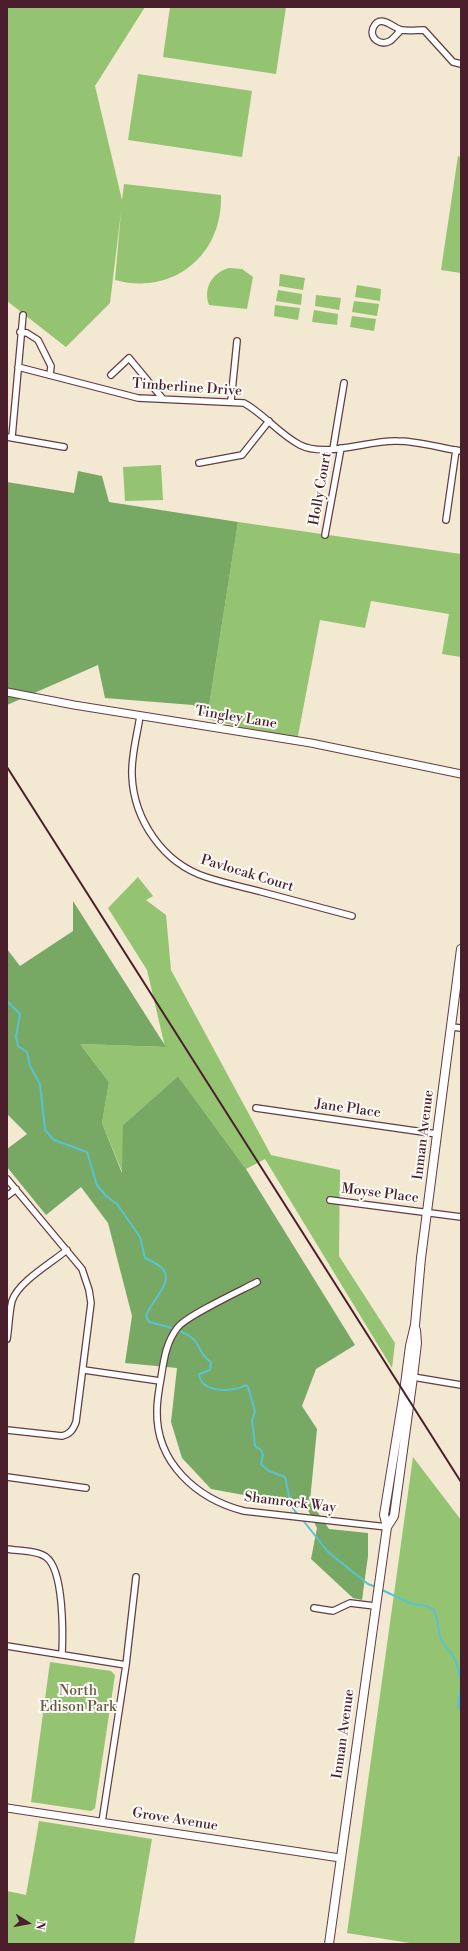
<!DOCTYPE html>
<style>
body{margin:0}
#map{position:relative;width:468px;height:1951px;overflow:hidden;background:#f3e8d1;font-family:"Libre Bodoni",serif}
canvas{display:block}
.frame{position:absolute;inset:0;border:8px solid #4a1f2b;pointer-events:none}
.north{position:absolute;left:8px;top:1903px;width:40px;height:40px;-webkit-text-stroke:3px #fdfcf7;paint-order:stroke;rotate:101deg;font-size:11px;font-weight:700;line-height:16px;text-align:center;color:#4a1f2b}
.north::after{content:'';display:block;margin:auto;width:14px;height:18px;background:#4a1f2b;clip-path:polygon(50% 0,100% 100%,50% 72%,0 100%)}
</style>
<div id="map">
<canvas width="468" height="1951"></canvas>
<div class="frame"></div>
<div class="north">N</div>
</div>
<script>
const ctx = document.querySelector('canvas').getContext('2d');
ctx.lineJoin = 'round';
function paint(path, color) { ctx.fillStyle = color; ctx.fill(path, 'evenodd'); }
function strokePath(path, color, width, dash) { ctx.strokeStyle = color; ctx.lineWidth = width; ctx.lineCap = dash ? 'butt' : 'round'; ctx.setLineDash(dash || []); ctx.stroke(path); }
function drawText(font, color, halo, rows, align = 'center') {
  ctx.font = font + ' "Libre Bodoni",serif'; ctx.lineWidth = 4; ctx.setLineDash([]); ctx.textBaseline = 'middle'; ctx.strokeStyle = halo; ctx.fillStyle = color; for (const [text, x, y, turn = 0] of rows) {
    ctx.save(); ctx.translate(x, y); ctx.rotate((+turn || 0) * Math.PI / 180); ctx.textAlign = isNaN(turn) ? turn : align; if (halo) ctx.strokeText(text, 0, 0); ctx.fillText(text, 0, 0); ctx.restore();
  }
}
paint(new Path2D(`
 M7,7h138l-50,79 27,114 2,-16 97,11c2,60 -48,101 -106,85l6,-68 -11,91 -44,44 -59,-46z
 M170,7h116l-10,67 -113,-17z
 M138,74l114,17 -10,66 -114,-17z
 M458,156l3,1v116l-20,-3z
 M229,268l13,1 11,8 -6,32 -38,-4c-6,-17 3,-32 20,-37z
 M280,274l25,4 -2,12 -24,-4z
 M357,285l24,4 -1,12 -25,-4z
 M278,290l24,4 -1,11 -25,-4z
 M316,295l25,3 -2,12 -24,-4z
 M354,301l25,3 -2,12 -25,-4z
 M275,305l25,3 -2,12 -24,-4z
 M314,310l24,4 -1,11 -25,-3z
 M352,316l24,3 -2,12 -24,-4z
 M161,465l2,35 -38,1 -2,-34z
 M238,522l223,32v103l-19,-3 7,-40 -78,-13 -6,27 -45,-8 -23,121 -90,-22z
 M138,877l15,19 -7,4 20,15 5,55 100,185 69,15 -1,86 56,87 -3,25 -127,-209 -19,10 -68,-93 -55,49v49l-21,-51 7,-41 -29,-38 85,3 -18,-77 -39,-62z
 M413,1457l48,63v424h-45l-69,-11z
 M50,1662l61,9 4,4 -20,133 -4,3 -60,-9z
 M39,1821l113,18 -18,105h-127v-53l19,4z`), '#94c372');
paint(new Path2D(`
 M78,471l24,5 7,26 129,20 -31,197 -14,-14 -88,-7 -7,-33 -91,40v-223l67,11z
 M73,901l93,146 -86,-3 29,38 -7,41 20,50 1,-48 55,-49 68,93 109,176 -39,24 -14,37 15,23 -7,72 19,28 39,4v23l-6,44 -9,-2 -42,-39 6,-31 -14,-28 -59,-5 -33,-6 -29,-31 -11,-36 6,-54 -52,-5 7,-47 -24,-93 -27,-36 -35,28 -39,-48v-18l20,-15 -20,-20v-165l13,17 53,-35z`), '#77a964');
strokePath(new Path2D(`
 M7,1001l13,13 -4,23 2,9 9,6 3,14 10,18 5,46 9,10 33,12 10,33 9,11 11,8 23,33 5,21c6,3 13,6 17,10 14,12 -13,36 -16,48l3,6c12,3 40,9 47,20 6,9 5,13 15,20l-1,8 -11,4c2,19 34,19 47,11l2,2 7,24 -3,9 3,26 6,4 2,5 -2,9 8,7 16,6 6,29 8,10
 M302,1519l26,33 40,32 8,3
 M380,1589l32,15 15,2 7,4c5,9 3,17 6,27 3,8 9,13 14,20 4,9 6,18 7,27
 M461,1685l-3,22 3,3`), '#58c3d2', 2);
const minor = new Path2D(`
 M401,30c-4,4 -7,8 -11,11 -9,5 -21,-2 -17,-13 7,-16 21,1 29,2 7,1 15,0 22,0l29,32 8,2
 M20,332l7,1 11,7 13,26 -1,9
 M18,367l120,31 106,5c20,11 35,31 56,42 26,13 68,-5 97,-4 21,0 43,7 64,10
 M111,375l18,-17 34,41
 M231,401l6,-60
 M7,437l57,10
 M12,437l11,-122
 M333,449l11,-66
 M199,463l43,-8 27,-34
 M446,520l10,-70
 M325,535l16,-87
 M140,716c-3,20 -9,40 -8,60 2,44 31,87 74,101 18,6 37,10 56,15 30,8 60,16 90,24
 M451,1027l10,1
 M256,1108l181,26
 M7,1179l75,90 7,21 2,13 -15,119c-3,8 -6,12 -14,14l-55,-6
 M7,1196l9,-7
 M330,1200l131,17
 M257,1282c-17,9 -69,33 -79,45 -12,15 -14,32 -17,51 -2,11 -4,22 -4,33 -1,52 40,88 87,100l143,16
 M7,1339c2,-12 2,-26 5,-38 6,-19 39,-38 55,-51
 M84,1370l76,11
 M413,1377l48,8
 M7,1477l79,11
 M7,1549c11,2 30,1 39,8 18,13 17,77 16,98
 M314,1608l19,3 17,-8 25,3
 M7,1646l119,19
 M102,1822l24,-157 10,-88`);
const tertiary = new Path2D(`
 M7,692l67,13 237,38 150,31
 M7,1808l333,50`);
const secondary = new Path2D(`
 M387,1527l7,-11 19,-139 4,-34 -1,-13
 M329,1944l58,-417 -3,-12 20,-123 6,-46 5,-21 6,-67 40,-309`);
strokePath(minor, '#633d44', 8);
strokePath(tertiary, '#633d44', 9);
strokePath(secondary, '#633d44', 10);
strokePath(minor, '#fff', 5.5);
strokePath(tertiary, '#fff', 7);
strokePath(secondary, '#fff', 8);
strokePath(new Path2D(`
 M7,767l454,715`), '#4a1f2b', 2);
drawText('14px', '#4a1f2b', '#fdfcf7', [
 ["Timberline Drive",187,388,4],
 ["Holly Court",321,489,-80],
 ["Tingley Lane",236,718,9],
 ["Pavlocak Court",247,874,17],
 ["Jane Place",348,1109,8],
 ["Inman Avenue",424,1135,-83],
 ["Moyse Place",380,1194,7],
 ["Shamrock Way",290,1503,7],
 ["Inman Avenue",344,1734,-82],
 ["Grove Avenue",175,1820,9]
]);
drawText('14px', '#645844', '#fdfcf7', [
 ["North",78,1692],
 ["Edison Park",78,1708]
]);
</script>
